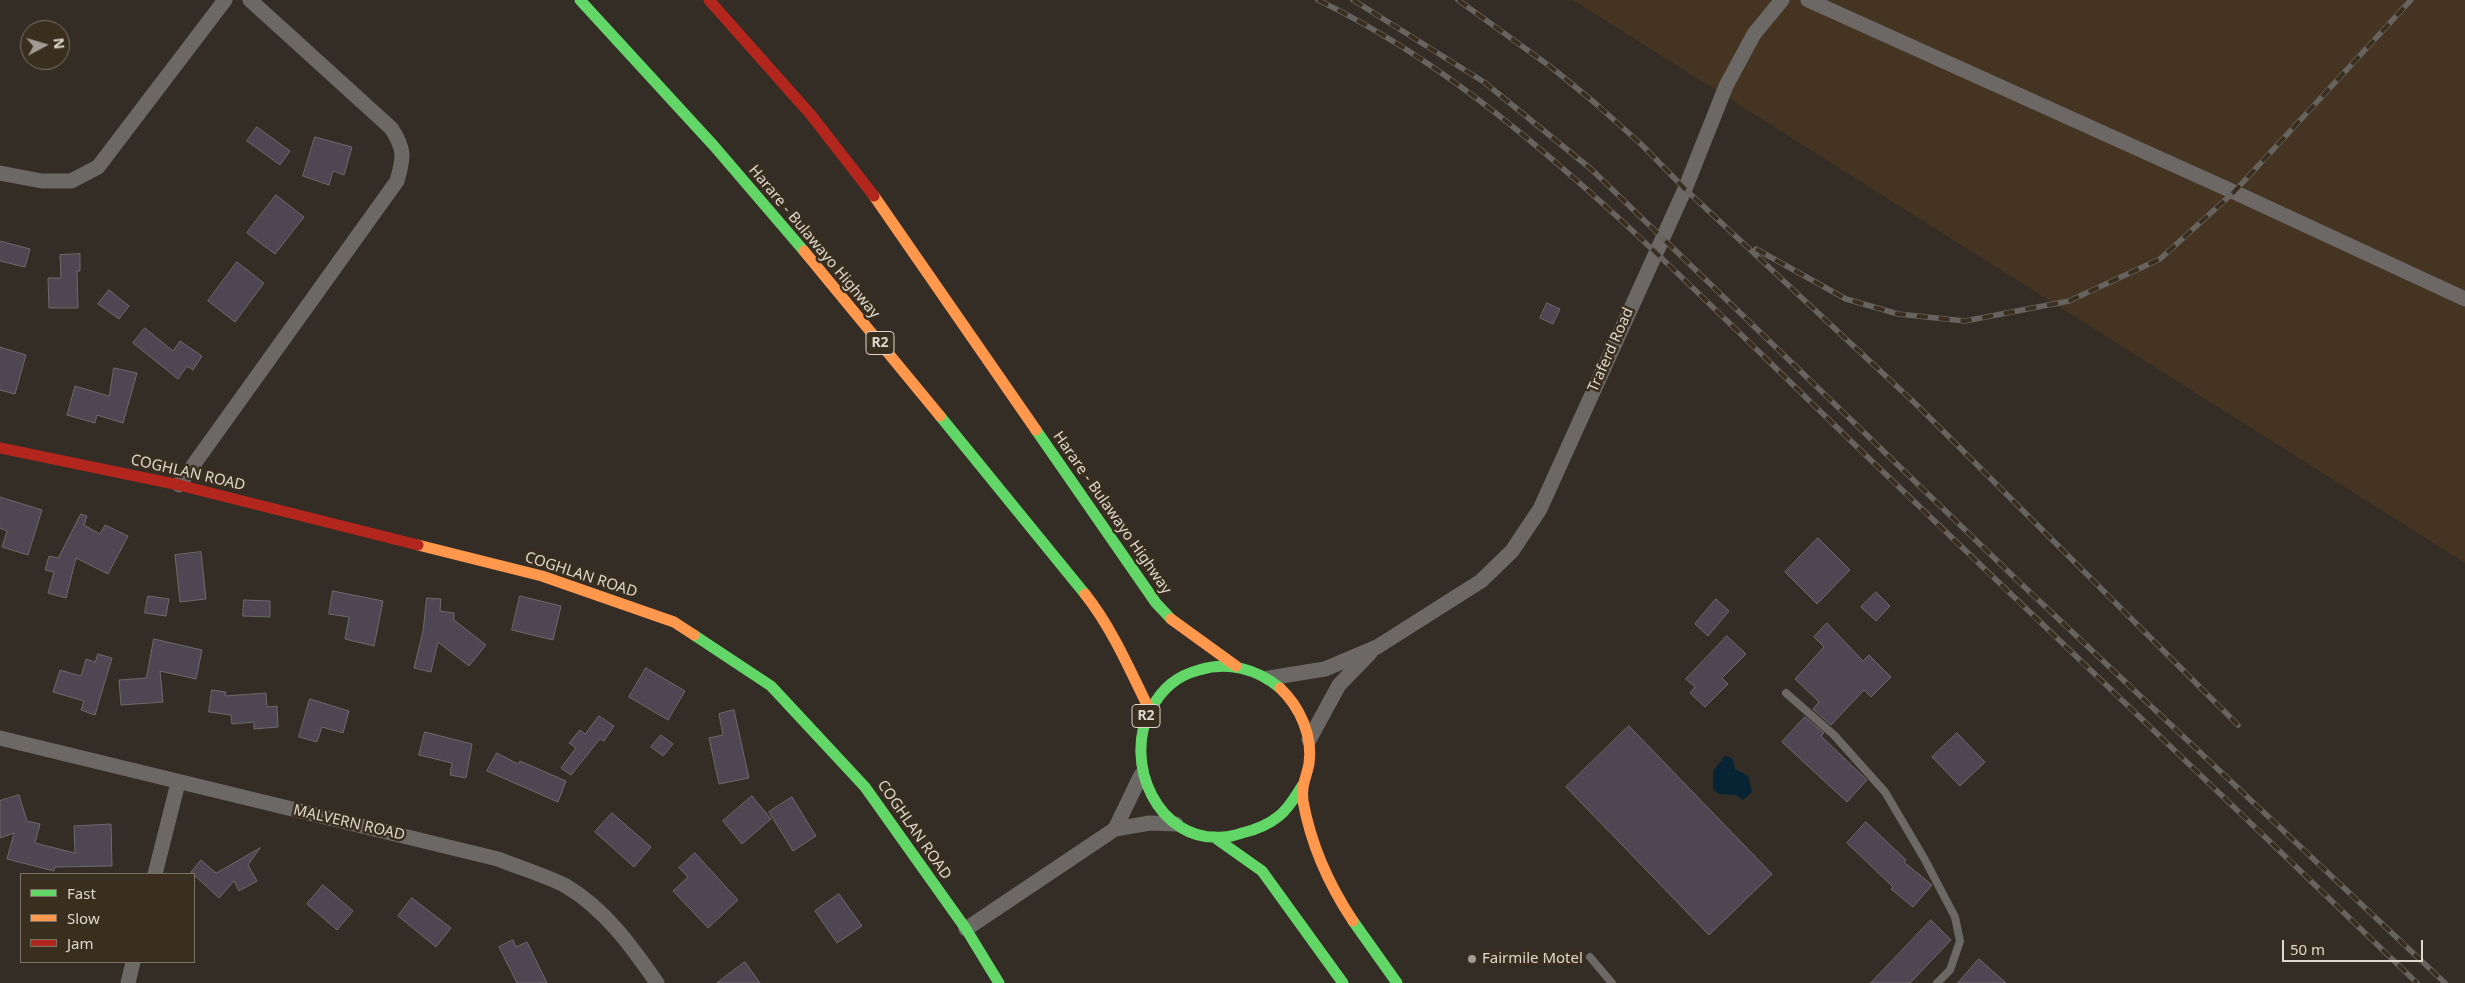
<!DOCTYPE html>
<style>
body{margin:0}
#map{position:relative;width:2465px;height:983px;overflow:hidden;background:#342d25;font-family:"Noto Sans",sans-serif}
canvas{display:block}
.legend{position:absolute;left:20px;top:873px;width:175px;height:90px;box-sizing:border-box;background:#3a2e1f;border:1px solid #7c7265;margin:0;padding:6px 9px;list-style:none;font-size:15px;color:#dfd7ce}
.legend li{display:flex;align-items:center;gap:10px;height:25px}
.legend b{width:25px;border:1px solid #7c7265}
.north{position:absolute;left:20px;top:20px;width:50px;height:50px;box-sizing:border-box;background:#3a2e1f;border:1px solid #7c7265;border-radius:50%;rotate:84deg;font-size:14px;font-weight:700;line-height:20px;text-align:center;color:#dfd7ce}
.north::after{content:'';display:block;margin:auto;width:18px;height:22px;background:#a39c93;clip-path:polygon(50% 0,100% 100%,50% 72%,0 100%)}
.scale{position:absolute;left:2282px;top:940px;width:141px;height:22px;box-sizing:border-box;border:2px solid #dfd7ce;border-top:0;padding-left:6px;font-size:15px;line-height:18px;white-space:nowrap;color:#dfd7ce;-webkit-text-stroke:4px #3a2e1f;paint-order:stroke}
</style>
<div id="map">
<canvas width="2465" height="983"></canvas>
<ul class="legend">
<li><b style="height:6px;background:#63d668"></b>Fast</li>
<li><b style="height:6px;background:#ff974d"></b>Slow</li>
<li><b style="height:6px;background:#b3261e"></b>Jam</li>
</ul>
<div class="north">N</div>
<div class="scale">50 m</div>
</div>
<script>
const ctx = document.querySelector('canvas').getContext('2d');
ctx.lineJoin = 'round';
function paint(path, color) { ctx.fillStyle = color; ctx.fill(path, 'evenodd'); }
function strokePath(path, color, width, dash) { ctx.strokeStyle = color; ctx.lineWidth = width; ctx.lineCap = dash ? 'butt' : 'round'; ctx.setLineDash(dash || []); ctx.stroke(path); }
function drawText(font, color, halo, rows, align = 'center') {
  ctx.font = font + ' "Noto Sans",sans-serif'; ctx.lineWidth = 5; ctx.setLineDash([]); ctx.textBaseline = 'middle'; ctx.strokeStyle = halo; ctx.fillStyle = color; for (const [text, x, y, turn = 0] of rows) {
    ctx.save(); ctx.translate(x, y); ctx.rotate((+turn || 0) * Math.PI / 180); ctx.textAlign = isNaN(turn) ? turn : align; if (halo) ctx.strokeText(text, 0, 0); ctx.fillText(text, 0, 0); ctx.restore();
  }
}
paint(new Path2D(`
 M1573,0h892v563z`), '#443421');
paint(new Path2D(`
 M1725,756l5,1 3,3 2,9 13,7 4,16 -9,8 -7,-5 -18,-1 -5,-6v-17z`), '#062433');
const building = new Path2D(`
 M257,127l33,24 -10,14 -33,-24z
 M315,137l37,10 -8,28 -11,-4 -4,14 -26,-9z
 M276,195l28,22 -29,37 -28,-21z
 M0,241l30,8 -5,18 -25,-6z
 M80,254v17h-3l1,37h-29l-1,-30h13l-1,-23z
 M237,262l27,21 -29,39 -27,-21z
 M109,290l20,16 -10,13 -21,-15z
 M1547,303l13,6 -7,15 -13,-6z
 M145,328l28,23 7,-10 22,15 -9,14 -6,-4 -9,13 -45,-36z
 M0,347l26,8 -11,39 -15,-4z
 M114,368l23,5 -14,50 -26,-8 -2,8 -28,-8 8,-29 34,10z
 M0,497l42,13 -14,45 -26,-8 5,-16 -7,-3z
 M81,514l6,2 -3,9 16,9 5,-9 23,11 -20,38 -32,-16 -10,40 -18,-5 6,-21 -9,-2 4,-14 9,2z
 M1818,538l32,32 -33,34 -32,-32z
 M201,552l5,47 -26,3 -5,-47z
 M333,591l50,10 -9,45 -29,-7 4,-22 -20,-3z
 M1876,592l14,14 -14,15 -15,-14z
 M148,596l21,3 -3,17 -21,-3z
 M520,596l41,10 -8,34 -41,-10z
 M427,598l14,1 -1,12 14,2v7l32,25 -17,21 -31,-24 -7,30 -17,-4 9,-37z
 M1716,599l13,12 -21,25 -13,-12z
 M244,600l26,1v16l-27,-1z
 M1827,623l36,38 6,-6 22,22 -20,20 -7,-7 -33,35 -18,-16 6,-7 -24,-23 29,-32 -10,-10z
 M1727,636l19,18 -24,24 6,6 -23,23 -15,-14 5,-6 -9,-8z
 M154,639l48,11 -6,29 -36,-8 3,31 -42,3 -2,-25 27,-2z
 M98,654l14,4 -17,57 -14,-5 3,-9 -31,-9 7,-22 21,6 5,-17 9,3z
 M646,668l39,23 -17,29 -39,-23z
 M212,690l14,2 -1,4 41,-3 1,14 10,-1 1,21 -24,2v-7l-22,2 -1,-9 -22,-3z
 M310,699l39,12 -6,22 -21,-6 -5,15 -18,-5z
 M734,710l15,68 -30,6 -10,-46 14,-3 -4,-21z
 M599,716l15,10 -10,15 -4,-2 -29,36 -10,-7 15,-20 -7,-5 11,-13 5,4z
 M1805,717l19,16 -3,3 46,44 -20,22 -65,-60z
 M1629,726l143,148 -63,61 -143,-148z
 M425,732l47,12 -6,34 -16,-3 2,-12 -33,-8z
 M1957,733l28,29 -25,24 -28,-29z
 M661,735l12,9 -10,12 -12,-9z
 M497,753l21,11 2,-3 46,20 -8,21 -71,-31z
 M19,795l8,26 13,3 -5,19 40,10 -1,-27 37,-2 1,42 -57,1 -1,4 -47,-12 7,-26 -14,5v-37z
 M752,796l19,23 -29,25 -19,-23z
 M792,797l24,39 -23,15 -24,-39z
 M612,813l39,34 -17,20 -39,-35z
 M1866,822l40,38 -2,2 28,23 -19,22 -22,-18 2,-2 -46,-44z
 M260,848l-12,17 9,16 -18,10 -5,-10 -15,17 -28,-26 10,-12 15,13z
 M695,853l43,47 -30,28 -35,-37 15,-14 -9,-9z
 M323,885l30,26 -16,19 -30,-26z
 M839,894l23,32 -25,17 -22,-32z
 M412,898l39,30 -15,19 -38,-31z
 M1931,920l20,20 -41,43h-39z
 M513,940l3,7 11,-5 20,41h-30l-18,-36z
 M1979,959l27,24h-48z
 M745,962l15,21h-43z`);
paint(building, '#4e4652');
strokePath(building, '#6e6a6b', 1);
strokePath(new Path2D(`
 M1786,693l48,42 51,57 39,66 31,59 5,24 -10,29 -13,13
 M1590,957l22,26`), '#6c6866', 8);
strokePath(new Path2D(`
 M1808,0l426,192 231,107
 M0,173l42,8h29l27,-14 127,-167
 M179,485l218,-304c7,-24 8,-32 -6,-53l-141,-128
 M1269,678l56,-9 52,-22 104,-66 31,-30 28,-42 145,-320 41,-103 28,-52 28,-34
 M0,738l498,121c22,9 47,16 68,27 39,23 66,61 91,97
 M1309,740l30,-55 31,-32
 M1141,775l-26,54 35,-6 26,1
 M155,874l23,-91
 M966,929l149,-100
 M128,983l5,-21`), '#6c6866', 15);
strokePath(new Path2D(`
 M580,0l134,146 90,105
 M940,416l145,178
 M1036,430l120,173 15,16
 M694,635l77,51 94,101 101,142 33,54
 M1280,688c-23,-19 -52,-27 -81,-18 -23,6 -37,19 -48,39 -29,53 7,134 72,128 6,0 13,-2 19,-4 13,-3 26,-8 37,-17 10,-8 16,-19 23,-30
 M1214,837l48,34 81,112
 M1353,921l44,62`), '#63d668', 11);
strokePath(new Path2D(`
 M874,196l162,234
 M804,251l136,165
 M418,545l124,31 132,46 20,13
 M1085,594c27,34 45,76 64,115
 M1171,619l65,47
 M1280,688c20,19 33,48 29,76 -3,15 -8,21 -6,37 8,44 26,84 50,120`), '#ff974d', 11);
strokePath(new Path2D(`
 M709,0l102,115 63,81
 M0,448l179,37 239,60`), '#b3261e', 11);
const rail = new Path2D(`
 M1318,0c114,55 212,137 305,222 78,72 154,148 230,221 188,181 377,359 564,540
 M1353,0l131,82 107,87 424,409 430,405
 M1458,0l93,67 44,36 47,42 43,44 234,218 319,318
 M1756,249l90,50 52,15 67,7 104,-20 91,-42 74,-67 177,-192`);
strokePath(rail, '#67635e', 5.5);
strokePath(rail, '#3a2e1f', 4, [11]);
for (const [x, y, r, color] of [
 [1472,959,5,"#a39c93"]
]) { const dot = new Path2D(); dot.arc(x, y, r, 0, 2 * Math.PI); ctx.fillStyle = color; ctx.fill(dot); strokePath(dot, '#3a2e1f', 2); }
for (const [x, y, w] of [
 [880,343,28],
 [1146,716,28]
]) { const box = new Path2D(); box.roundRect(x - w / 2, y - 11.5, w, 23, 4); ctx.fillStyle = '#3a2e1f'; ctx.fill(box); strokePath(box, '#dfd7ce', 1); }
drawText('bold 14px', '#dfd7ce', null, [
 ["R2",880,343],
 ["R2",1146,716]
]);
drawText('15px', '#dfd7ce', '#3a2e1f', [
 ["Harare - Bulawayo Highway",814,242,50],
 ["Traferd Road",1611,350,-66],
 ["COGHLAN ROAD",188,473,13],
 ["Harare - Bulawayo Highway",1112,513,55],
 ["COGHLAN ROAD",581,575,18],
 ["MALVERN ROAD",349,823,13],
 ["COGHLAN ROAD",914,830,55]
]);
drawText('15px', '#dfd7ce', '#3a2e1f', [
 ["Fairmile Motel",1482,959]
], 'left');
</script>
